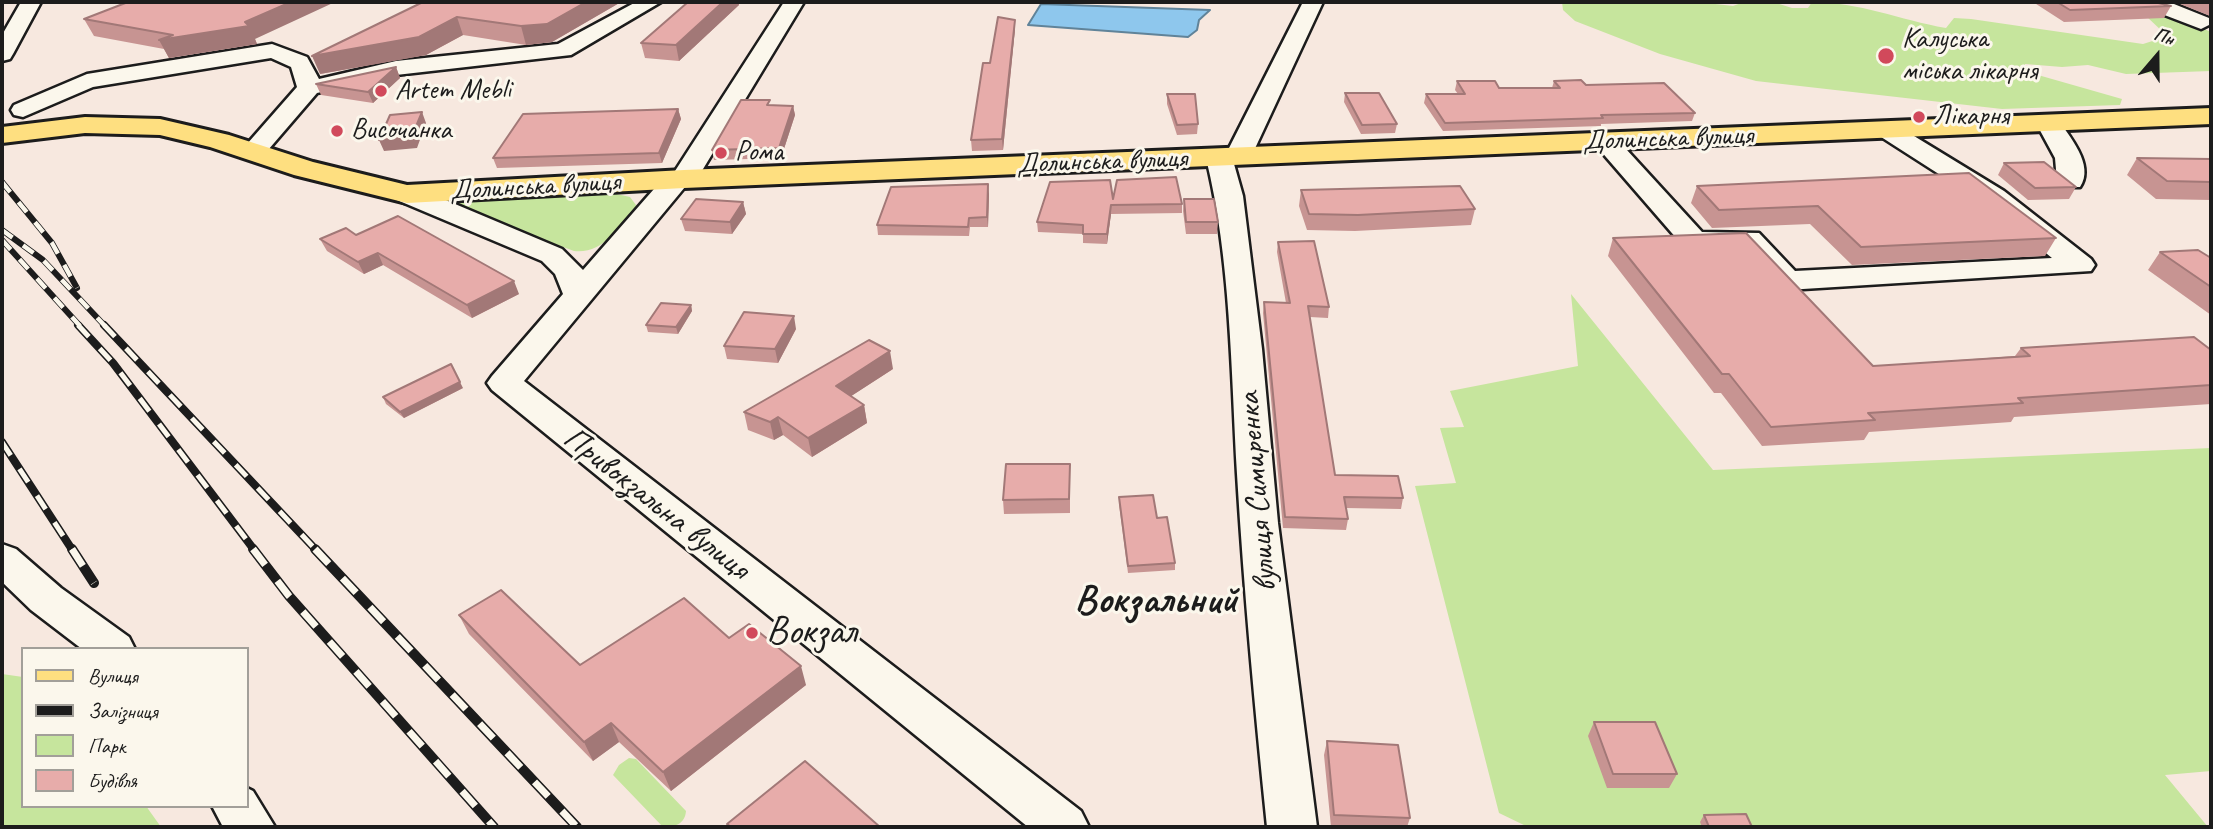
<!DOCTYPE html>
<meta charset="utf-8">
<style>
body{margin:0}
#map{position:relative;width:2213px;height:829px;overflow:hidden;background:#f7e8df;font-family:Caveat,sans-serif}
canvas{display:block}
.frame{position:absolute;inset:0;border:4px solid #1c1c1c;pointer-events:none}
.legend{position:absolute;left:21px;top:647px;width:228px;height:161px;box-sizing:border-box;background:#fbf7ec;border:2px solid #a29f99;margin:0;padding:9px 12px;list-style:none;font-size:21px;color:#1c1c1c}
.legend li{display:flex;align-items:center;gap:14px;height:35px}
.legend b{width:35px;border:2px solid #a29f99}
.north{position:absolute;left:2122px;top:21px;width:70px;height:70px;-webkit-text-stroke:5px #fbf7ec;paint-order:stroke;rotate:20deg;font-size:19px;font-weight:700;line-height:28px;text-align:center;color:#1c1c1c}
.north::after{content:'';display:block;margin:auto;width:24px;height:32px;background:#1c1c1c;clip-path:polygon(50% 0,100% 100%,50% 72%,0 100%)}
</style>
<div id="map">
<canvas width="2213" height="829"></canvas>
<div class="frame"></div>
<ul class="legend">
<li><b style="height:9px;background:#fedf80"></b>Вулиця</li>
<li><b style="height:9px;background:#1c1c1c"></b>Залізниця</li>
<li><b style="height:19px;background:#c6e59d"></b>Парк</li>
<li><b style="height:19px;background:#e7acaa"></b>Будівля</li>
</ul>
<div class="north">Пн</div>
</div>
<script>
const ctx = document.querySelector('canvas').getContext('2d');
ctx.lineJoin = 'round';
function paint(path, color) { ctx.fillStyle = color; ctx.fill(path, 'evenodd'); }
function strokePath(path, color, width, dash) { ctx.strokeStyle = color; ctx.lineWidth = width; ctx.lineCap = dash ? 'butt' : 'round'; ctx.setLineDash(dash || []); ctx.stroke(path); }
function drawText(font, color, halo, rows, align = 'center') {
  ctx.font = font + ' Caveat,sans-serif'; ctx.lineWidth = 6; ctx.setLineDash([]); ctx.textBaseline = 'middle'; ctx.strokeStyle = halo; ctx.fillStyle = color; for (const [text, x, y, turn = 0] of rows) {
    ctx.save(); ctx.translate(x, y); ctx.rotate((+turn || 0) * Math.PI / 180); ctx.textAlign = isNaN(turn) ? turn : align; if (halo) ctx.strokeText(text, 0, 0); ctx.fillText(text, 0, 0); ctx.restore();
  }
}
paint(new Path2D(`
 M1562,2h136l35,4 11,-4h29l19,6h16l4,-6c47,0 88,18 134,26l8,-10 17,1 172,25 19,-6 2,-5 -18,-17 17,-5 48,21v39l-85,3 -38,-9 -26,2 -37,-3 -1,7 98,28 -2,6 -118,4 -246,-28 -96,-27 -85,-33 -12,-11z
 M612,193l18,4 6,8 -1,4c-18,20 -32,45 -61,42l-119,-44 5,-6 8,-2z
 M1571,294l142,176 498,-22v323l-46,4 43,52h-680l-29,-14 -84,-327 41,-3 -16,-55 24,-1 -14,-36 128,-25z
 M2,674l21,3v129h123l15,21h-159z
 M629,758l7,1 50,52c-1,13 -11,16 -23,16l-50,-52 6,-10z`), '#c6e59d');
const water = new Path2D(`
 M1041,4l169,6 -11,10 -2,10 -9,7 -160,-12z`);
paint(water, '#8ec7ed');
strokePath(water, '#608399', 2);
const minor = new Path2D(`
 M21,2h20l-28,52 -3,5 -8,2v-26z
 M636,2h25l-90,53 -175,20 -79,18 -55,64h-18l-4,-5 57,-65 -6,-20 -20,-9 -178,29 -70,30 -9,-2 -3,-5 3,-5 73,-31 185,-30 35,13 12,22 77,-18 162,-17z
 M784,2h20l-107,177 -4,6 -8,2 -161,194 557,430 8,16h-61l-536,-437 -5,-7 5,-7 71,-82 -8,-20 -13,-13 -145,-61 -4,-6 4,-6h20l145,61 21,21 85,-97 7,-2z
 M1303,2h20l-72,155 -4,6 -13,1 9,32 19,153 16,174 39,304h-50c-12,-117 -23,-235 -30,-353 -6,-104 -6,-214 -31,-316l4,-6h17z
 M2126,2h43l40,16 2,6 -10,5 -47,-18 -25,-5z
 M2048,116l9,2c12,18 38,47 23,69h-20l-3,-6 -2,-23 -19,-35 3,-5z
 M1887,122l9,3 108,66 87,68 4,6 -4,6 -304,19 -11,-3 -35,-39 -57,-1 -91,-105 4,-5h18l87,95 57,1 36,38 257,-13 -68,-55 -106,-68 -4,-5 4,-5z
 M2,544l14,5 45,39 68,49 6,12h-53l-51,-39 -29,-28z
 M247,788l6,3 22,36h-52l-11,-21h35z`);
const major = new Path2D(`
 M2211,108v16l-1527,64 -277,15 -113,-28 -84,-28 -50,-12 -75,-2 -83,10v-16l83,-10 75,2 69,16 84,27 94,23 277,-15z`);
strokePath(minor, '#1c1c1c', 5);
strokePath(major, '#1c1c1c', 6);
paint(minor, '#fbf7ec');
paint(major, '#fedf80');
const railFar2 = new Path2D(`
 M2,182l50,61 25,45
 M2,230l41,30 62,66
 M2,240l78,86`);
const railFar1 = new Path2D(`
 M78,325l35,38 142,188
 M104,325l213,226
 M2,442l71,109`);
const rail = new Path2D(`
 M72,549l22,34
 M253,549l36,47 205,231
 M315,549l262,278`);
strokePath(railFar2, '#1c1c1c', 6);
strokePath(railFar1, '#1c1c1c', 8);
strokePath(rail, '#1c1c1c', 10);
strokePath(railFar2, '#fbf7ec', 4.5, [13]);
strokePath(railFar1, '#fbf7ec', 5, [16]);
strokePath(rail, '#fbf7ec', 7, [20]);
paint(new Path2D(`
 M423,2h198l-69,40 -26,3 -63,-10 -37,20 -106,19z
 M688,2h50l1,3 -60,56 -34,-3 -4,-15z
 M2033,2h121l17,4 -7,12 -100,4z
 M2175,2h36v14h-1z
 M84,19l171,20 2,5 -88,14 -5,-9 -70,-13z
 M1015,20v9l-12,121 -31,1 -1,-11 19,-77z
 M396,67l4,11 -27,25 -52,-8 -5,-11z
 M1457,81l42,7h53l2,-7 32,4 109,28 -3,8 -91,3v2l-158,5 -19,-28 2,-9h32l-3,-4z
 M1345,93l52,31 -2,9 -34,1 -17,-32z
 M1167,94l31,30 -1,10 -20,1 -10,-31z
 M771,105l22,1 2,9 -14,43 -67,2 -2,-10z
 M678,109l3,10 -19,44 -165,5 -4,-10z
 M2137,158l74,1v41l-55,-1 -29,-24z
 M2004,163l72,24 -7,12 -41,1 -30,-25z
 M1697,186l359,52 -11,18 -193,9 -42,-41 -98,4 -21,-25z
 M1301,190l174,19 -4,16 -116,6 -48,-1 -8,-24z
 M989,194l-1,33h-18l-1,9 -91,-1 -1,-10z
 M1113,199l69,5v9l-71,1 -4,30 -24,-1v-9l-45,-2 -1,-10z
 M1184,199l34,23 -1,12h-31l-3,-23z
 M743,202l3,12 -14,20 -47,-3 -4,-12z
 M356,235l163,59 -47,24 -89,-53 -19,9 -37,-23 -7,-12z
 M1613,238l260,128 142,-10 6,-8 190,2v54l-197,13 -3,5 -142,10 -5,8 -102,6 -41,-53h-7l-106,-137z
 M1278,242l51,65 -1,11 -18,-1 25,158 68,23 -2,11 -55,-1 2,11 -2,11 -63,-2 -20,-215 1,-11 22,1 -9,-51z
 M2160,252l51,6v57l-63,-45z
 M691,305l1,6 -14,23 -30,-2 -2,-7z
 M796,329l-18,34 -51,-4 -3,-13z
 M893,369l-42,27 13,9 3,18 -55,34 -29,-22 -9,5 -26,-10 -4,-18z
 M463,388l-59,30 -18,-14 -3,-7z
 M1070,464v49l-66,1 -1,-14z
 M1119,497l38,21 18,45v7l-47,3 -9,-69z
 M459,615l121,50 149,-27 77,47 -135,106 -52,-49 -26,19 -124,-127z
 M1594,722l83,52 -8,14h-62l-19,-52z
 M1327,741l83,77 -3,9h-76l-7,-72z
 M1704,815l48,12h-50l-2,-5z`), '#c79492');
paint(new Path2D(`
 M291,2h44l-80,37 2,5 -88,14 -10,-18z
 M586,2h35l-69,40 -26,3 -5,-19z
 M723,2h15l1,3 -60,56 -3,-16z
 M457,17l6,18 -37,20 -106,19 -8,-18z
 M1015,20v9l-12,121 -1,-11z
 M396,67l4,11 -27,25 -5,-11z
 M793,106l2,9 -14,43 -2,-10z
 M678,109l3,10 -19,44 -3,-10z
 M422,112l4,11 -9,25 -33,3 -5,-11z
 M988,184l1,10 -1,33 -1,-10z
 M743,202l3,12 -14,20 -2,-12z
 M1111,205v9l-4,30v-10z
 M378,253l5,12 -19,9 -6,-12z
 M514,281l5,13 -47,24 -5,-13z
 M691,305l1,6 -14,23 -2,-7z
 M794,316l2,13 -18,34 -3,-14z
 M890,351l3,18 -54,35 -3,-18z
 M460,382l3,6 -59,30 -4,-6z
 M864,405l3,18 -55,34 -4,-19z
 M778,417l5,18 -9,5 -4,-18z
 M801,666l5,19 -135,106 -8,-19z
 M611,723l8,19 -26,19 -9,-19z`), '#a27877');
const building = new Path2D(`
 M128,2h163l-46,20 4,4 -90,14 14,-5 -89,-16z
 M423,2h163l-39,22 -26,2 -64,-9 -38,20 -107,19z
 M688,2h35l-47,43 -35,-2z
 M2057,2h97l17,4 -101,4z
 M998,17l17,3 -13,119 -31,1 12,-77h7z
 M396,67l-28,25 -52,-8z
 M1581,80l5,5 78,-2 31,30 -94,2 2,3 -158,5 -19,-29h39l-8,-13h38l4,7h61l-6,-7z
 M1345,93h34l18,31 -35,1z
 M1167,94h28l3,30 -21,1z
 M741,100h29l-3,5 26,1 -14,42 -67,2z
 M678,109l-19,44 -166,5 30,-44z
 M422,112l-10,24 -33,4 11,-25z
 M2137,158l74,1v23l-44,-1z
 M2044,162l32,25 -41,1 -31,-25z
 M1969,173l87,65 -195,9 -43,-41 -99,4 -22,-24z
 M1176,177l6,27 -71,1 -4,29h-24v-9l-46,-3 13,-40 60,-2 3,19 4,-19z
 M988,184l-1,33 -18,1 -1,9 -91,-2 14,-38z
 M1460,186l15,23 -117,6 -49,-1 -8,-24z
 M696,199l47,3 -13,20 -49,-3z
 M1184,199h30l4,23h-32z
 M398,216l116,65 -47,24 -89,-52 -20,9 -38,-23 26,-11 10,7z
 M1746,233l127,133 157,-10 -9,-8 173,-11 17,13v35l-193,13 5,5 -155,10 7,7 -104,7 -42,-53h-7l-109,-136z
 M1314,241l15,66 -21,-1 27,169 63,1 5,22 -59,-1 4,22 -63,-2 -21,-215 26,1 -12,-61z
 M2198,250l13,8v29l-51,-35z
 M661,303l30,2 -15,22 -30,-2z
 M744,312l50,4 -19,33 -51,-3z
 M869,340l21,11 -54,35 28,19 -56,33 -30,-21 -8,5 -26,-10z
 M451,364l9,18 -60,30 -17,-15z
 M1006,464h64l-1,35 -66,1z
 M1153,495l4,23 10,-1 8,46 -47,3 -9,-69z
 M501,590l79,75 104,-67 45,40 20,-14 52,42 -138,106 -52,-49 -27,19 -125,-127z
 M1594,722h61l22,52h-64z
 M1327,741l71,4 12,73 -76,-3z
 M805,761l75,66h-149l-4,-3z
 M1746,814l6,13h-43l-5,-12z`);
paint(building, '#e7acaa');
strokePath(building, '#a27877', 2);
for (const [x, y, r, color] of [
 [1886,56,9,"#d1495b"],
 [381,91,7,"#d1495b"],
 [1919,117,7,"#d1495b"],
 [337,131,7,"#d1495b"],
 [721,153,7,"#d1495b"],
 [752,633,7,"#d1495b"]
]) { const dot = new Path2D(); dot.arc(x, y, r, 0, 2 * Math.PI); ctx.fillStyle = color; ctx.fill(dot); strokePath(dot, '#fbf7ec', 2.5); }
drawText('28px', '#1c1c1c', '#fbf7ec', [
 ["Калуська",1902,40],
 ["міська лікарня",1902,72],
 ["Artem Mebli",395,91],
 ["Лікарня",1933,117],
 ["Височанка",351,131],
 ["Рома",735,153]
], 'left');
drawText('28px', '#1c1c1c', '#fbf7ec', [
 ["Долинська вулиця",1668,139,-2],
 ["Долинська вулиця",1102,162,-2],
 ["Долинська вулиця",535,187,-3]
]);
drawText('33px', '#1c1c1c', '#fbf7ec', [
 ["вулиця Симиренка",1258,492,-95],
 ["Привокзальна вулиця",656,504,38]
]);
drawText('bold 40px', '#1c1c1c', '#fbf7ec', [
 ["Вокзальний",1156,602]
]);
drawText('40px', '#1c1c1c', '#fbf7ec', [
 ["Вокзал",766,633]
], 'left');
</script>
